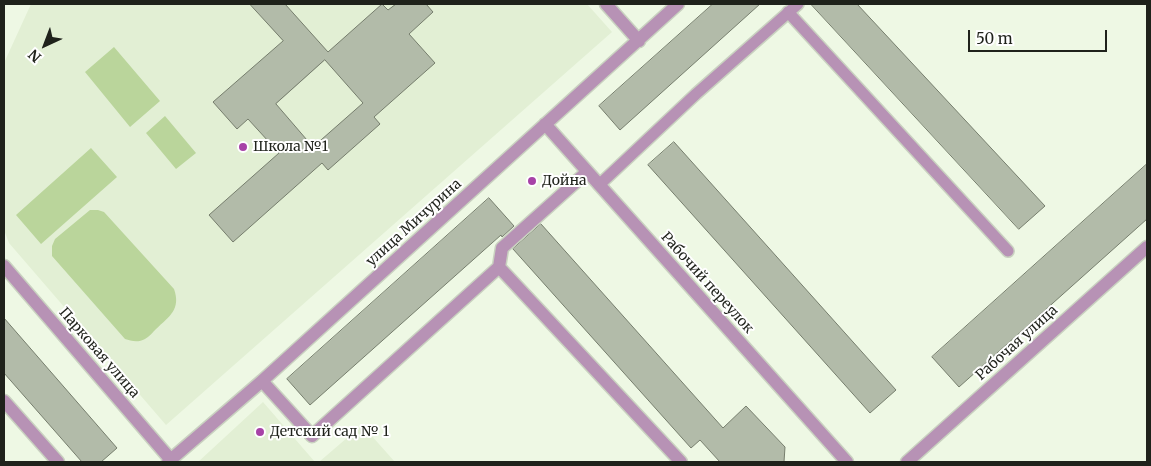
<!DOCTYPE html>
<meta charset="utf-8">
<style>
body{margin:0}
#map{position:relative;width:1151px;height:466px;overflow:hidden;background:#eef8e4;font-family:Merriweather,serif}
canvas{display:block}
.frame{position:absolute;inset:0;border:5px solid #1f221b;pointer-events:none}
.north{position:absolute;left:20px;top:20px;width:50px;height:50px;-webkit-text-stroke:4px #fff;paint-order:stroke;rotate:223deg;font-size:14px;font-weight:700;line-height:20px;text-align:center;color:#1f221b}
.north::after{content:'';display:block;margin:auto;width:18px;height:22px;background:#1f221b;clip-path:polygon(50% 0,100% 100%,50% 72%,0 100%)}
.scale{position:absolute;left:968px;top:30px;width:139px;height:22px;box-sizing:border-box;border:2px solid #1f221b;border-top:0;padding-left:6px;font-size:15px;line-height:18px;white-space:nowrap;color:#1f221b;-webkit-text-stroke:4px #fff;paint-order:stroke}
</style>
<div id="map">
<canvas width="1151" height="466"></canvas>
<div class="frame"></div>
<div class="north">N</div>
<div class="scale">50 m</div>
</div>
<script>
const ctx = document.querySelector('canvas').getContext('2d');
ctx.lineJoin = 'round';
function paint(path, color) { ctx.fillStyle = color; ctx.fill(path, 'evenodd'); }
function strokePath(path, color, width, dash) { ctx.strokeStyle = color; ctx.lineWidth = width; ctx.lineCap = dash ? 'butt' : 'round'; ctx.setLineDash(dash || []); ctx.stroke(path); }
function drawText(font, color, halo, rows, align = 'center') {
  ctx.font = font + ' Merriweather,serif'; ctx.lineWidth = 4; ctx.setLineDash([]); ctx.textBaseline = 'middle'; ctx.strokeStyle = halo; ctx.fillStyle = color; for (const [text, x, y, turn = 0] of rows) {
    ctx.save(); ctx.translate(x, y); ctx.rotate((+turn || 0) * Math.PI / 180); ctx.textAlign = isNaN(turn) ? turn : align; if (halo) ctx.strokeText(text, 0, 0); ctx.fillText(text, 0, 0); ctx.restore();
  }
}
paint(new Path2D(`
 M31,4h556l25,28 -446,393 -157,-182 -5,-13v-167z
 M263,402l52,60h-117z
 M362,425l33,37h-76z`), '#e2efd4');
paint(new Path2D(`
 M114,47l46,54 -30,26 -45,-55z
 M165,116l31,37 -20,16 -30,-36z
 M91,148l26,29 -76,67 -25,-29z
 M90,210h8l6,2 70,77c7,20 -4,27 -18,40 -3,3 -7,8 -11,10 -7,4 -14,2 -20,0l-73,-83v-10l3,-7z`), '#bad59b');
const building = new Path2D(`
 M250,4h35l43,48 54,-48 6,6 8,-6h30l7,8 -24,22 26,29 -61,54 6,7 -52,46 -6,-7 -89,79 -24,-27 70,-62 -31,-34 -11,10 -24,-27 70,-61zM325,60l38,43 -50,44 -37,-43z
 M713,4h47l-140,126 -21,-24z
 M811,4h46l188,202 -26,23z
 M674,142l222,248 -26,23 -222,-248z
 M1147,164v55l-188,168 -27,-30z
 M489,198l25,28 -12,11 -1,-2 -191,170 -23,-26z
 M541,224l182,204 23,-22 39,41 -1,15h-64l-20,-22 -9,8 -178,-199z
 M4,318l113,130 -16,14h-19l-78,-89z`);
paint(building, '#b2bba9');
strokePath(building, '#767e6d', 1);
const lane = new Path2D(`
 M788,12l220,239
 M599,185l97,-91 102,-90`);
const street = new Path2D(`
 M606,4l33,37
 M545,124l302,338
 M4,266l167,194
 M499,267l3,-19 85,-76
 M262,381l50,55 187,-169 182,195
 M4,401l54,61
 M168,462l94,-81 416,-377
 M907,462l240,-215`);
strokePath(lane, '#c9d1c0', 14);
strokePath(street, '#c9d1c0', 15);
strokePath(lane, '#b792b5', 11);
strokePath(street, '#b792b5', 12);
for (const [x, y, r, color] of [
 [243,147,5,"#a742a7"],
 [532,181,5,"#a742a7"],
 [260,432,5,"#a742a7"]
]) { const dot = new Path2D(); dot.arc(x, y, r, 0, 2 * Math.PI); ctx.fillStyle = color; ctx.fill(dot); strokePath(dot, '#fff', 2); }
drawText('14px', '#1f221b', '#fff', [
 ["Школа №1",253,147],
 ["Дойна",542,181],
 ["Детский сад № 1",270,432]
], 'left');
drawText('14px', '#1f221b', '#fff', [
 ["улица Мичурина",414,223,-42],
 ["Рабочий переулок",707,283,48],
 ["Рабочая улица",1017,343,-42],
 ["Парковая улица",99,353,49]
]);
</script>
